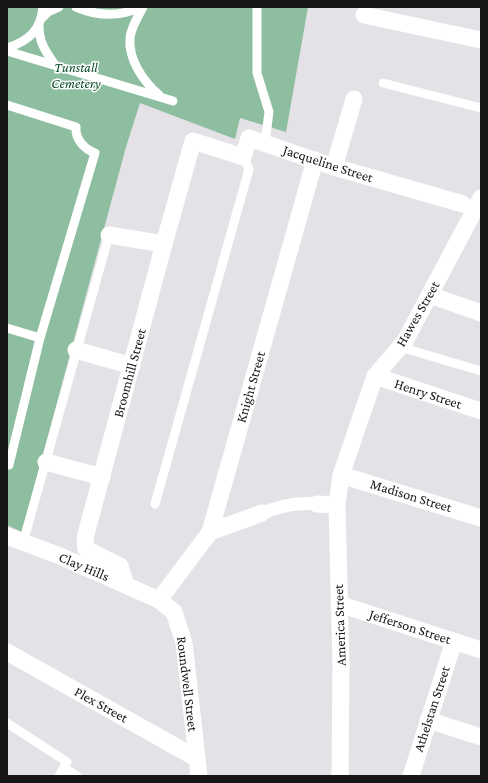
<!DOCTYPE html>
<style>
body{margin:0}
#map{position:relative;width:488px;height:783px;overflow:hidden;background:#e4e2e6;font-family:"Crimson Pro",serif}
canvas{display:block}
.frame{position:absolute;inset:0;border:8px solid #161517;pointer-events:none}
</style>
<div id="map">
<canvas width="488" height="783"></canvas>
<div class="frame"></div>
</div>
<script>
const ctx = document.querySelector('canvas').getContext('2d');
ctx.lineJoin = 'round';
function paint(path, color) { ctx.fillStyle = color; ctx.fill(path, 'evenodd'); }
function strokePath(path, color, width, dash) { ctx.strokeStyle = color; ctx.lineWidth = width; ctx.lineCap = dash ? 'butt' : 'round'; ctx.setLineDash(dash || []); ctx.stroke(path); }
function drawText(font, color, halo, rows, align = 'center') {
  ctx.font = font + ' "Crimson Pro",serif'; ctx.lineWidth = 3; ctx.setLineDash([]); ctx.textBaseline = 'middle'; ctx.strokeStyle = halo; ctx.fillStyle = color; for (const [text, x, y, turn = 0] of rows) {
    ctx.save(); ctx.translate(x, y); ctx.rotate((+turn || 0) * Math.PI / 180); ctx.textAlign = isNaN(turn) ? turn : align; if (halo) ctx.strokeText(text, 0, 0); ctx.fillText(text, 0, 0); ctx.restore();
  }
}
paint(new Path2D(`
 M7,7h301l-22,125 -46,-14 -5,21 -95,-36 -14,44 -104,385 -15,-7z`), '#8cbe9f');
strokePath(new Path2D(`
 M76,7c21,9 44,10 65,0
 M143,7c-5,10 -12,20 -13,31 -2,22 14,44 29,57
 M257,7v66l12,39 -4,31
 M42,18l6,-6 11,-5
 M39,26c0,17 7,26 16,39
 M7,48c22,-7 34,-18 36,-41
 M7,51l166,50
 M383,83l98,25
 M7,105l69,22c-1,12 8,22 19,26l-55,185 -31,127h-2
 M7,328l33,10
 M400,347l81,24
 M155,504l94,-335 -6,-12
 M26,532l83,-297
 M7,723l60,39 -8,14
 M64,768l13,8`), '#fff', 9);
strokePath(new Path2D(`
 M262,513c19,-7 35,-11 55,-9`), '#fff', 13);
strokePath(new Path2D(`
 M364,15l117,25
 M334,167l20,-68
 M109,235l55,9
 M430,295l51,18
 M76,350l56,16
 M375,376l106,35
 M46,462l56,15
 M341,475l140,43
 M317,504l20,1
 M210,532l52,-19
 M7,536l53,20 99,44 15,12 10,31 15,133
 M126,585l-6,-19 -34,-17 -1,-11 79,-294 29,-103 50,16 6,-19 85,29 129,37
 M159,600l51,-68 105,-372
 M339,604l142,46
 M7,652l189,106
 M428,720l53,17
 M340,776l1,-110 -4,-161 4,-30 34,-99 30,-35 76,-143
 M411,776l43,-135`), '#fff', 17);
drawText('italic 14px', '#0a4c2d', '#fff', [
 ["Tunstall",76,68],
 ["Cemetery",76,84]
]);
drawText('14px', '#161517', '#fff', [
 ["Jacqueline Street",328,164,18],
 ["Hawes Street",418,314,-60],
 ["Broomhill Street",130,373,-75],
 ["Knight Street",251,387,-74],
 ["Henry Street",428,394,18],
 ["Madison Street",411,496,17],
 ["Clay Hills",84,567,23],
 ["America Street",340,625,-92],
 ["Jefferson Street",410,627,18],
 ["Roundwell Street",187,684,83],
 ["Plex Street",101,705,29],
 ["Athelstan Street",432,709,-72]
]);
</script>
